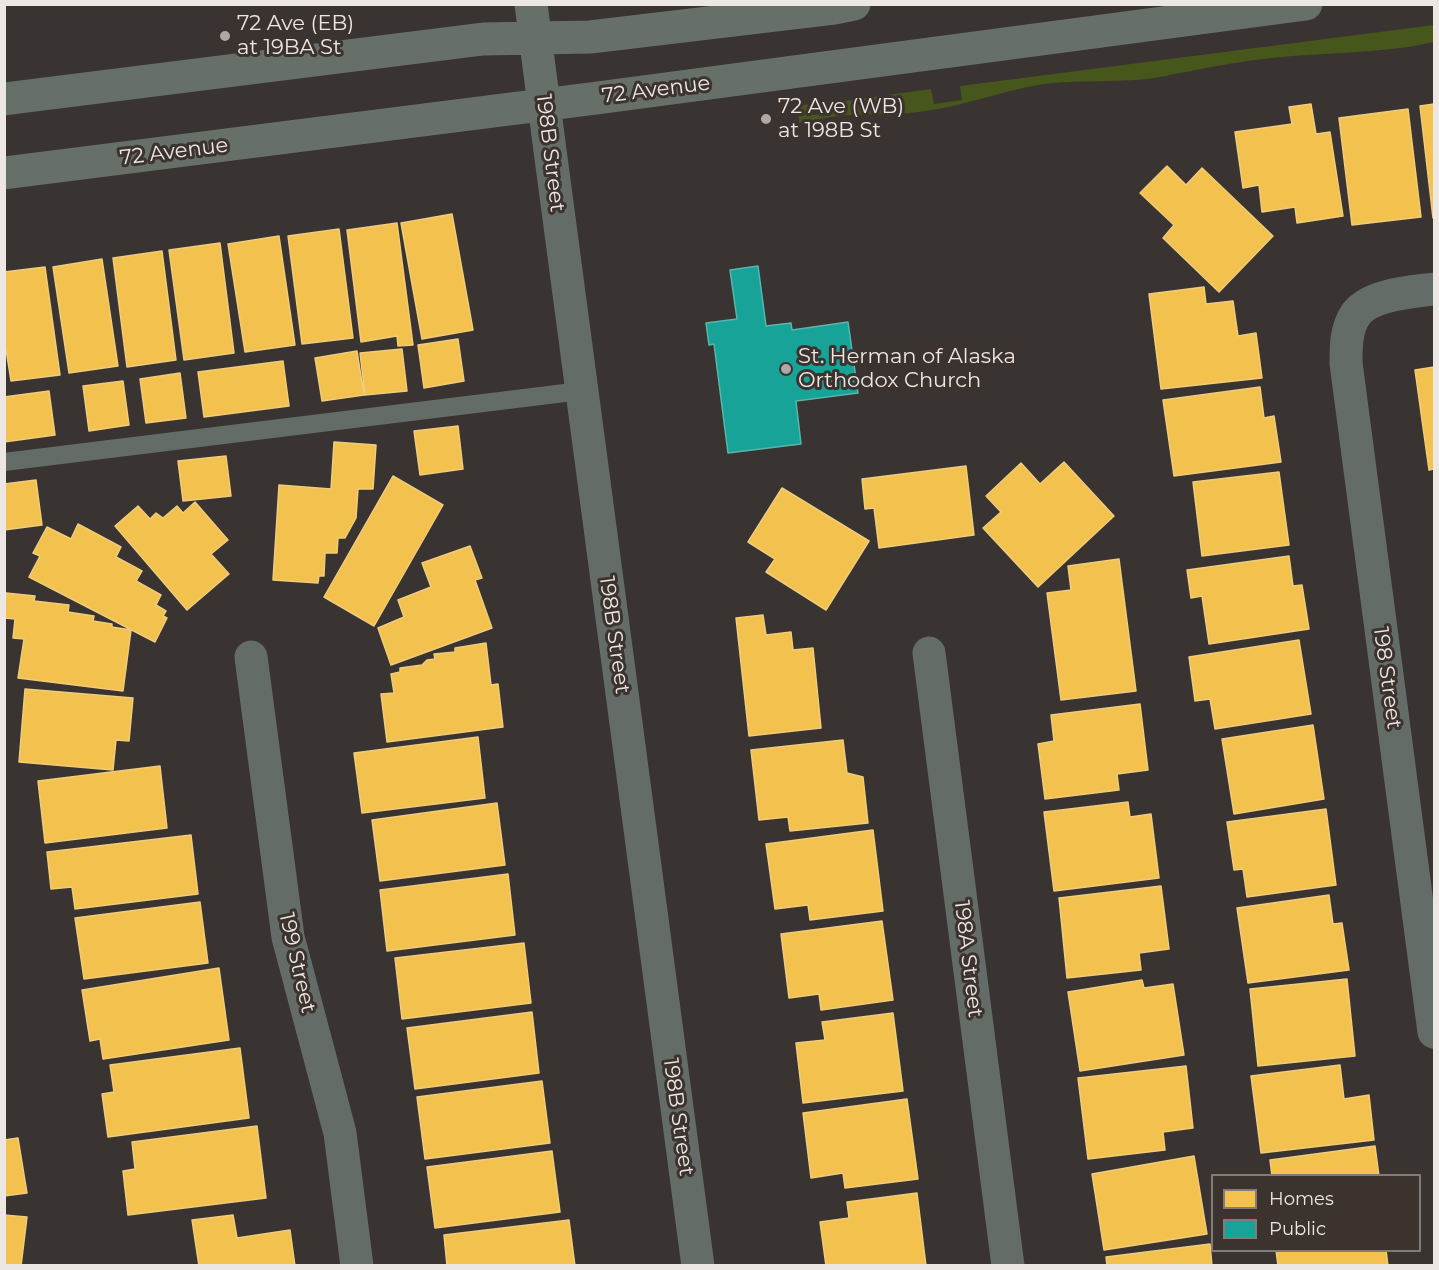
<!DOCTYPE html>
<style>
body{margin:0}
#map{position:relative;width:1439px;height:1270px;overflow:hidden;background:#393432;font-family:Montserrat,sans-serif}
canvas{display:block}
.frame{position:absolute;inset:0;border:6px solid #ede7e4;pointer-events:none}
.legend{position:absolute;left:1211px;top:1174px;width:210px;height:78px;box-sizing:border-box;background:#3c332f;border:2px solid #837b77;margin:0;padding:8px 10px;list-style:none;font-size:18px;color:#ede7e4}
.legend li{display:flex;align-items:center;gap:12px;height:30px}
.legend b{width:30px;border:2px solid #837b77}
</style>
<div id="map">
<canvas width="1439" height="1270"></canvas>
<div class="frame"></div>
<ul class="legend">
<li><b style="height:16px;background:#f2c14e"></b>Homes</li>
<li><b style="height:16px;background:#17a398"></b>Public</li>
</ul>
</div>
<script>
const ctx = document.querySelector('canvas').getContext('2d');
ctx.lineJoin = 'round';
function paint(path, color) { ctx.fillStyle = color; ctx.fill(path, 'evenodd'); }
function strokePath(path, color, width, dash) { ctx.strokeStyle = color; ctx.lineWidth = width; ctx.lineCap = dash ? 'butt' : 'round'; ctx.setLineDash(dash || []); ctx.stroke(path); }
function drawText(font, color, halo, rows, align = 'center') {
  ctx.font = font + ' Montserrat,sans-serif'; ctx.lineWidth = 6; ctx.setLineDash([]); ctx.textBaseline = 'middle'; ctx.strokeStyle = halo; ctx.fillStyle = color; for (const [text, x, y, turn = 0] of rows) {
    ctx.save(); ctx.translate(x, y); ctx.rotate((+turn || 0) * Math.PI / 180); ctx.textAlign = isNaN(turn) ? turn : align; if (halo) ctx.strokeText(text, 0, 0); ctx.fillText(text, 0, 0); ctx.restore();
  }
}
paint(new Path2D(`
 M1434,25v17c-53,12 -108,10 -162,16 -29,3 -58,8 -86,14 -13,2 -27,6 -40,7 -38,4 -76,0 -114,7 -35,7 -70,20 -106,25 -26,4 -51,3 -77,4 -17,1 -33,5 -50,8l-1,-17 12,-2 3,11 32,-4 -1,-10 87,-12 3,15 28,-4 -2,-14z`), '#47561a');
const homes = new Path2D(`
 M1311,104l5,30 14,-2 13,84 -46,7 -2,-16 -33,5 -3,-27 -16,3 -8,-56 57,-8 -3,-17z
 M1434,104v114h-1l-13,-112z
 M1408,109l13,108 -69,8 -13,-107z
 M1167,166l19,19 16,-17 71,68 -54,56 -56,-54 11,-13 -34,-32z
 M452,214l21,116 -51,9 -21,-116z
 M397,223l16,122 -15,1 -1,-10 -36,6 -14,-112z
 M339,229l14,109 -51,6 -14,-108z
 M279,236l16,109 -50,7 -17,-108z
 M220,243l14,110 -50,7 -15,-110z
 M162,251l14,109 -49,7 -14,-109z
 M102,259l16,107 -49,7 -16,-106z
 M45,267l15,108 -49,6 -7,-44v-65z
 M1204,287l2,17 27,-3 5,35 18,-3 6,45 -101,11 -12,-95z
 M458,339l6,42 -40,7 -6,-43z
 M402,349l5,42 -42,4 -5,-42z
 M357,351l7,44 -42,6 -7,-43z
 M283,361l6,45 -85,11 -6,-45z
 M1434,367v102l-5,1 -14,-100z
 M180,373l6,45 -40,5 -6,-44z
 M123,381l6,44 -40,6 -6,-45z
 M1260,387l4,31 10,-2 7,46 -107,14 -11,-76z
 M49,391l6,44 -51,7v-45z
 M458,426l5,43 -43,6 -6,-44z
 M334,442l42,3 -3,44h-15l-2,29 -11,20h-7l-1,15h-12l-1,23h-5l-1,7 -45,-3 6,-95 52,4z
 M226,456l5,40 -48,5 -5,-40z
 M1064,462l50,54 -76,71 -55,-59 18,-16 -15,-16 35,-33 19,21z
 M966,466l8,69 -95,13 -5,-40 -9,1 -3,-30z
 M1279,472l10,73 -87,11 -9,-74z
 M393,476l50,29 -69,121 -50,-29z
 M36,480l6,45 -38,5v-46z
 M782,488l87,53 -43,69 -60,-38 9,-13 -27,-17z
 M195,502l33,38 -17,14 18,20 -42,36 -72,-84 23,-20 12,13 6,-6 7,5 14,-12 6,7z
 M78,524l43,23 -5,10 26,14 -6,10 25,14 -5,10 10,6 -3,5 4,2 -12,24 -126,-65 11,-21 -7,-3 14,-26 24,12z
 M470,546l12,32 -7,2 17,48 -101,37 -13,-37 26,-11 -6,-17 33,-13 -9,-24z
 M1289,556l4,30 9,-1 7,44 -100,15 -7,-48 -11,2 -4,-28z
 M1119,559l17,132 -75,9 -14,-107 24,-3 -3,-24z
 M6,593l29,3 -1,5 35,4 -1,7 26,4 -1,5 19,3v3l19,3 -8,61 -105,-13 6,-39 -11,-1 2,-19 -11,-1z
 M763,615l3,20 25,-3 2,18 20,-2 8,80 -72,8 -13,-118z
 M1299,640l12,74 -96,15 -5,-30 -15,2 -6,-44z
 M486,643l5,42 7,-1 5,43 -116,15 -6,-48 13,-1 -3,-19 9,-2v-4l22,-3 5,-5 8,-1 -1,-5 21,-2v-4z
 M25,689l108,9 -4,43 -13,-1 -3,30 -94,-8z
 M1140,704l8,66 -31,4 2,16 -74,9 -7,-55 16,-3 -3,-26z
 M1313,725l11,74 -90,15 -12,-75z
 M478,737l7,61 -123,15 -8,-60z
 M843,740l4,33 16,4 5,46 -78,8 -2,-14 -29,3 -8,-70z
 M160,766l7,62 -122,15 -7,-62z
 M1128,802l2,15 21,-3 8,64 -105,13 -10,-79z
 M497,803l8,62 -125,16 -8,-61z
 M1326,809l10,76 -89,12 -4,-28 -9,1 -7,-48z
 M873,830l10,81 -73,9 -2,-15 -33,4 -9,-65z
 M191,835l7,59 -123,15 -3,-22 -21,2 -4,-37z
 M508,874l7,61 -128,16 -7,-61z
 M1161,886l8,63 -30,4 2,17 -74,8 -8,-80z
 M1329,895l4,29 9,-1 7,47 -101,13 -11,-75z
 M200,902l8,61 -124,16 -9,-61z
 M882,921l11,79 -72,10 -2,-16 -30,4 -8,-64z
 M524,943l7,60 -129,16 -7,-61z
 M219,968l10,72 -126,19 -3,-20 -10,2 -8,-51z
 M1347,979l8,77 -97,10 -8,-77z
 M1142,980l2,8 29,-4 11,71 -104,16 -12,-79z
 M532,1012l7,61 -124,16 -8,-61z
 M893,1013l10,78 -100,12 -7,-60 29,-3 -3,-18z
 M240,1048l9,70 -141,19 -6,-43 12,-2 -4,-27z
 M1340,1065l4,34 25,-4 5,45 -113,13 -10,-77z
 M1186,1066l7,62 -30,4 2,18 -77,9 -10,-81z
 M542,1081l8,62 -125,16 -8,-62z
 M907,1099l11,80 -73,9 -2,-15 -32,5 -8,-65z
 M257,1126l9,72 -138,17 -5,-44 12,-2 -3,-27z
 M18,1138l9,55 -23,3v-56z
 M1375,1146l4,30h-107l-2,-16z
 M552,1151l8,61 -125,16 -8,-61z
 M1194,1156l13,78 -103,16 -12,-76z
 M917,1193l9,73h-100l-6,-44 29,-4 -2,-16z
 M4,1215l23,2 -6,49h-17z
 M233,1215l4,23 53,-8 5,36h-96l-7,-46z
 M569,1220l6,46h-128l-3,-31z
 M1210,1244l2,22h-105l-1,-9z
 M1276,1250h110l2,16h-110z`);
paint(homes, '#f2c14e');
strokePath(homes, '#f0cc7b', 1.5);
const public = new Path2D(`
 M758,266l8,60 25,-3 1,7 56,-8 10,71 -62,8 5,43 -73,9 -14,-109 -5,1 -3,-22 31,-4 -7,-49z`);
paint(public, '#17a398');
strokePath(public, '#57b7af', 1.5);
strokePath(new Path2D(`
 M4,462l577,-71`), '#646c68', 18);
strokePath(new Path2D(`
 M544,105l154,1161
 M1434,289c-22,3 -63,5 -78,25 -10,14 -10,33 -10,49l88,669
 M929,653l79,613
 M251,657l37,280 52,196 17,133`), '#646c68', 33);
strokePath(new Path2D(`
 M531,4l13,101
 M4,99l479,-60 107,-2 244,-29 20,-4
 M4,173l593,-75 709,-94`), '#676f69', 33);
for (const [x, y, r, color] of [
 [225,36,6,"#aea8a6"],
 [766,119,6,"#aea8a6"],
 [786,369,6,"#aea8a6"]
]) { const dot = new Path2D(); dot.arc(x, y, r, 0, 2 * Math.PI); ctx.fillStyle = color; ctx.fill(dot); strokePath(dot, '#3c332f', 2); }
drawText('21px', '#ede7e4', '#3c332f', [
 ["72 Ave (EB)",237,24],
 ["at 19BA St",237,48],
 ["72 Ave (WB)",778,107],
 ["at 198B St",778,131],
 ["St. Herman of Alaska",798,357],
 ["Orthodox Church",798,381]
], 'left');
drawText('21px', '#ede7e4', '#3c332f', [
 ["72 Avenue",656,90,-7],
 ["72 Avenue",174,152,-7],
 ["198B Street",550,153,83],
 ["198B Street",614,635,82],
 ["198 Street",1387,678,82],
 ["198A Street",968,959,83],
 ["199 Street",297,963,77],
 ["198B Street",678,1117,82]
]);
</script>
